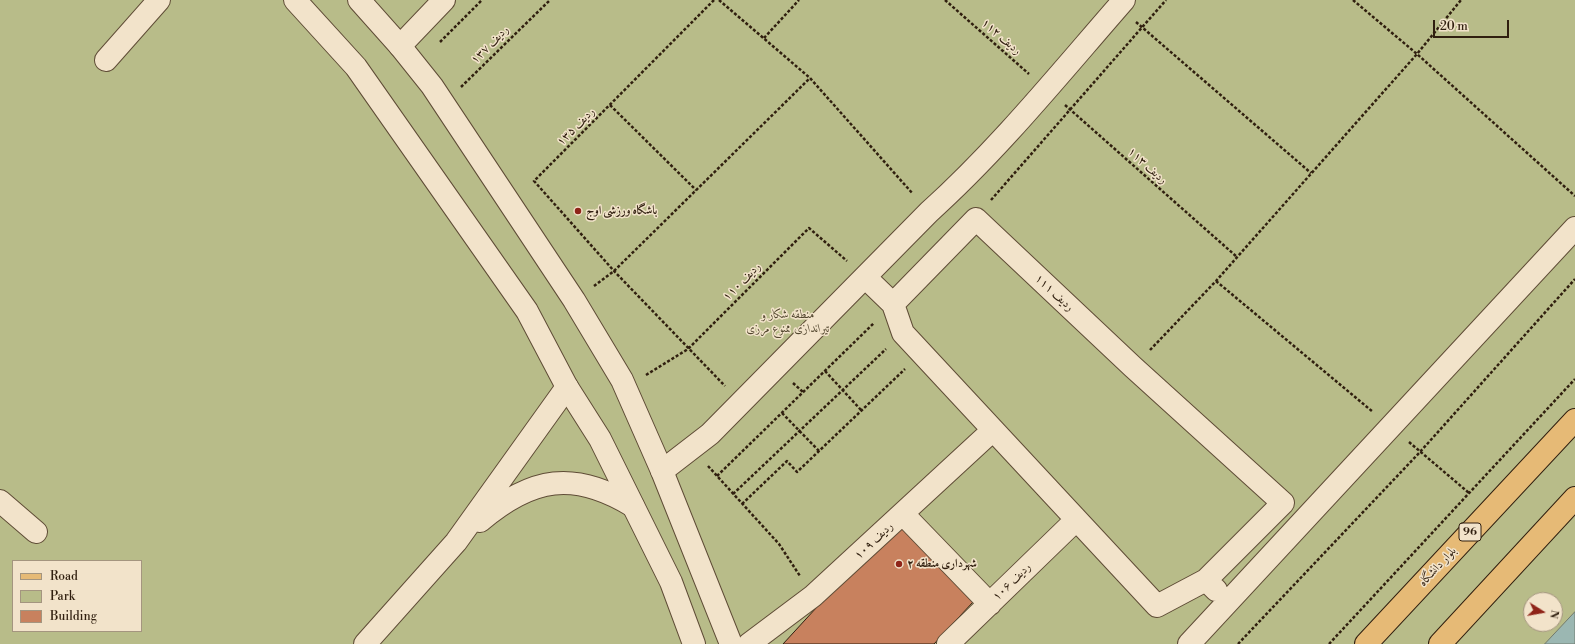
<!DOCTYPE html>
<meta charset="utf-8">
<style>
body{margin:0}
#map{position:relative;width:1575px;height:644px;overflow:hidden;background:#ebd4ad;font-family:"Libre Bodoni",serif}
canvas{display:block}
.legend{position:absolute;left:12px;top:560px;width:130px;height:72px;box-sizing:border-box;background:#f2e3ca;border:1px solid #a4957f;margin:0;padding:5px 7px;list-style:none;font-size:12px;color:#301f0f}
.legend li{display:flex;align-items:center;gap:8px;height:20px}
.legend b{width:20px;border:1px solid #a4957f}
.north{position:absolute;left:1523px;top:592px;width:40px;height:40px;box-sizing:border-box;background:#f2e3ca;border:1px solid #a4957f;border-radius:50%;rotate:101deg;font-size:11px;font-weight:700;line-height:16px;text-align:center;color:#301f0f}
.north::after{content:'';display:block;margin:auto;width:14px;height:18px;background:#8f2418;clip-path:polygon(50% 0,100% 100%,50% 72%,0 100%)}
.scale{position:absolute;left:1433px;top:20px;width:76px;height:18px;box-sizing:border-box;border:2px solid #301f0f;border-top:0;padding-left:5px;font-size:12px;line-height:14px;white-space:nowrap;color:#301f0f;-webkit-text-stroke:3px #f2e3ca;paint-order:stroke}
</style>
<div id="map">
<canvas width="1575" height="644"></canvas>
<ul class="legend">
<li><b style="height:5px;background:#e6ba76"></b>Road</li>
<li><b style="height:11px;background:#b8bc89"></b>Park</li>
<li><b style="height:11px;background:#c8815e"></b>Building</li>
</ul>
<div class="north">N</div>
<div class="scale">20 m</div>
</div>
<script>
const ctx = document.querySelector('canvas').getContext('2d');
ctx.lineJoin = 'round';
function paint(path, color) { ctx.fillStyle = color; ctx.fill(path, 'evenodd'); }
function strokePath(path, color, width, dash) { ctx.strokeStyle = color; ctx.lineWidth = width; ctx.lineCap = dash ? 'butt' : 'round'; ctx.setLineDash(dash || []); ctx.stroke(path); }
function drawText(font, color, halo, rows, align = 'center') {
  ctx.font = font + ' "Libre Bodoni",Amiri,serif'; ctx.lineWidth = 3; ctx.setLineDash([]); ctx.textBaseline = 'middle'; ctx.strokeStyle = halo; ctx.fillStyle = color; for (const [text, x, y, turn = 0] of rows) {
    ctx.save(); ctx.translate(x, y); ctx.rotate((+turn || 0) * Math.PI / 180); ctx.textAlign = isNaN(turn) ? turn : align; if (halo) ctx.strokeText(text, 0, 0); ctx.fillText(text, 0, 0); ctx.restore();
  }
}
paint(new Path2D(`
 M0,0h1575v644h-1575zM13,561h128v70h-128zM1531,600h24v24h-24z`), '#b8bc89');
const water = new Path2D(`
 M1575,612v32h-30z`);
paint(water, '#9bb7b2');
strokePath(water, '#707a71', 1);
const building = new Path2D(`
 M902,525l71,77 -39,42h-151l34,-37z`);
paint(building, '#c8815e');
strokePath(building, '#301f0f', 1);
const minor = new Path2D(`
 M400,46l44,-46
 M106,60l53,-60
 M865,277l28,27 10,29 254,273 49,-26 10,10
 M893,304l83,-85 157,148 150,136 -77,77
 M662,471l48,-37 219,-222c71,-64 132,-140 195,-212
 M0,501l36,31
 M903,514l87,90
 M480,521c52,-44 94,-51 153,-15
 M365,644l91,-102 111,-155
 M749,644l64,-48 180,-166
 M948,644l128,-124
 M1189,644l386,-416`);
const tertiary = new Path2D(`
 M295,0l61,67 171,244 40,76 33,52 71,143 23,62
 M359,0l41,46 32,40 142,214 48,80 40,91 69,173`);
const primary = new Path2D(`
 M1366,644l209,-224
 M1440,644l135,-146`);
strokePath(minor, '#5f4c36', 24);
strokePath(tertiary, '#5f4c36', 24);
strokePath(primary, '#301f0f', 24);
strokePath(new Path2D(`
 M714,0l-180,181 80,90 111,115
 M719,0l91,78 103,116
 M945,0l84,74
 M1353,0l64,54 158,142
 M1136,22l175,151
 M764,38l35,-38
 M440,42l42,-42
 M461,87l89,-87
 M610,105l86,85
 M1065,105l172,152
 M991,200l175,-200
 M1216,281l157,131
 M594,286l20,-15 196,-193
 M1150,350l66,-69 201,-227 44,-54
 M825,371l36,39
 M646,375l42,-26 121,-121 38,33
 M793,383l10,9
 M782,413l37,38
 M1409,442l60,51
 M708,466l71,78 21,32
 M717,476l157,-153
 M733,494l153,-145
 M742,504l45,-43 10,11 108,-103
 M1238,644l182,-192 155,-173
 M1329,644l246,-265`), '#301f0f', 2.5, [3, 2]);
strokePath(minor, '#f2e3ca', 22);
strokePath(tertiary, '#f2e3ca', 22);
strokePath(primary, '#e6ba76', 22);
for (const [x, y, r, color] of [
 [578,211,4,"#8f2418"],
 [899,564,4,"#8f2418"]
]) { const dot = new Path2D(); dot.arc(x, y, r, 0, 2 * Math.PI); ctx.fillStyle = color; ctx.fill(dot); strokePath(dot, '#f2e3ca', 1.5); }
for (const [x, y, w] of [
 [1470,532,22]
]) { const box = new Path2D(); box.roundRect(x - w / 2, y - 9, w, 18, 3); ctx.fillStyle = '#f2e3ca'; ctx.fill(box); strokePath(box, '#301f0f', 1); }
drawText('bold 11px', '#301f0f', null, [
 ["96",1470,532]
]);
drawText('12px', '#301f0f', '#f2e3ca', [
 ["ردیف ۱۱۲",1001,37,41],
 ["ردیف ۱۳۷",490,45,-45],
 ["ردیف ۱۳۵",576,127,-45],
 ["ردیف ۱۱۳",1147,166,42],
 ["ردیف ۱۱۰",742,282,-45],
 ["ردیف ۱۱۱",1054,293,43],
 ["ردیف ۱۰۹",874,541,-43],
 ["بلوار دانشگاه",1438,567,-47],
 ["ردیف ۱۰۶",1012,582,-44]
]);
drawText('bold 12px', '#301f0f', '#f2e3ca', [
 ["باشگاه ورزشی اوج",586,211],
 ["شهرداری منطقه ۲",907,564]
], 'left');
drawText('italic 12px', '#52462e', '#f2e3ca', [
 ["منطقه شکار و",788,315],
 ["تیراندازی ممنوع مرزی",788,329]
]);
</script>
